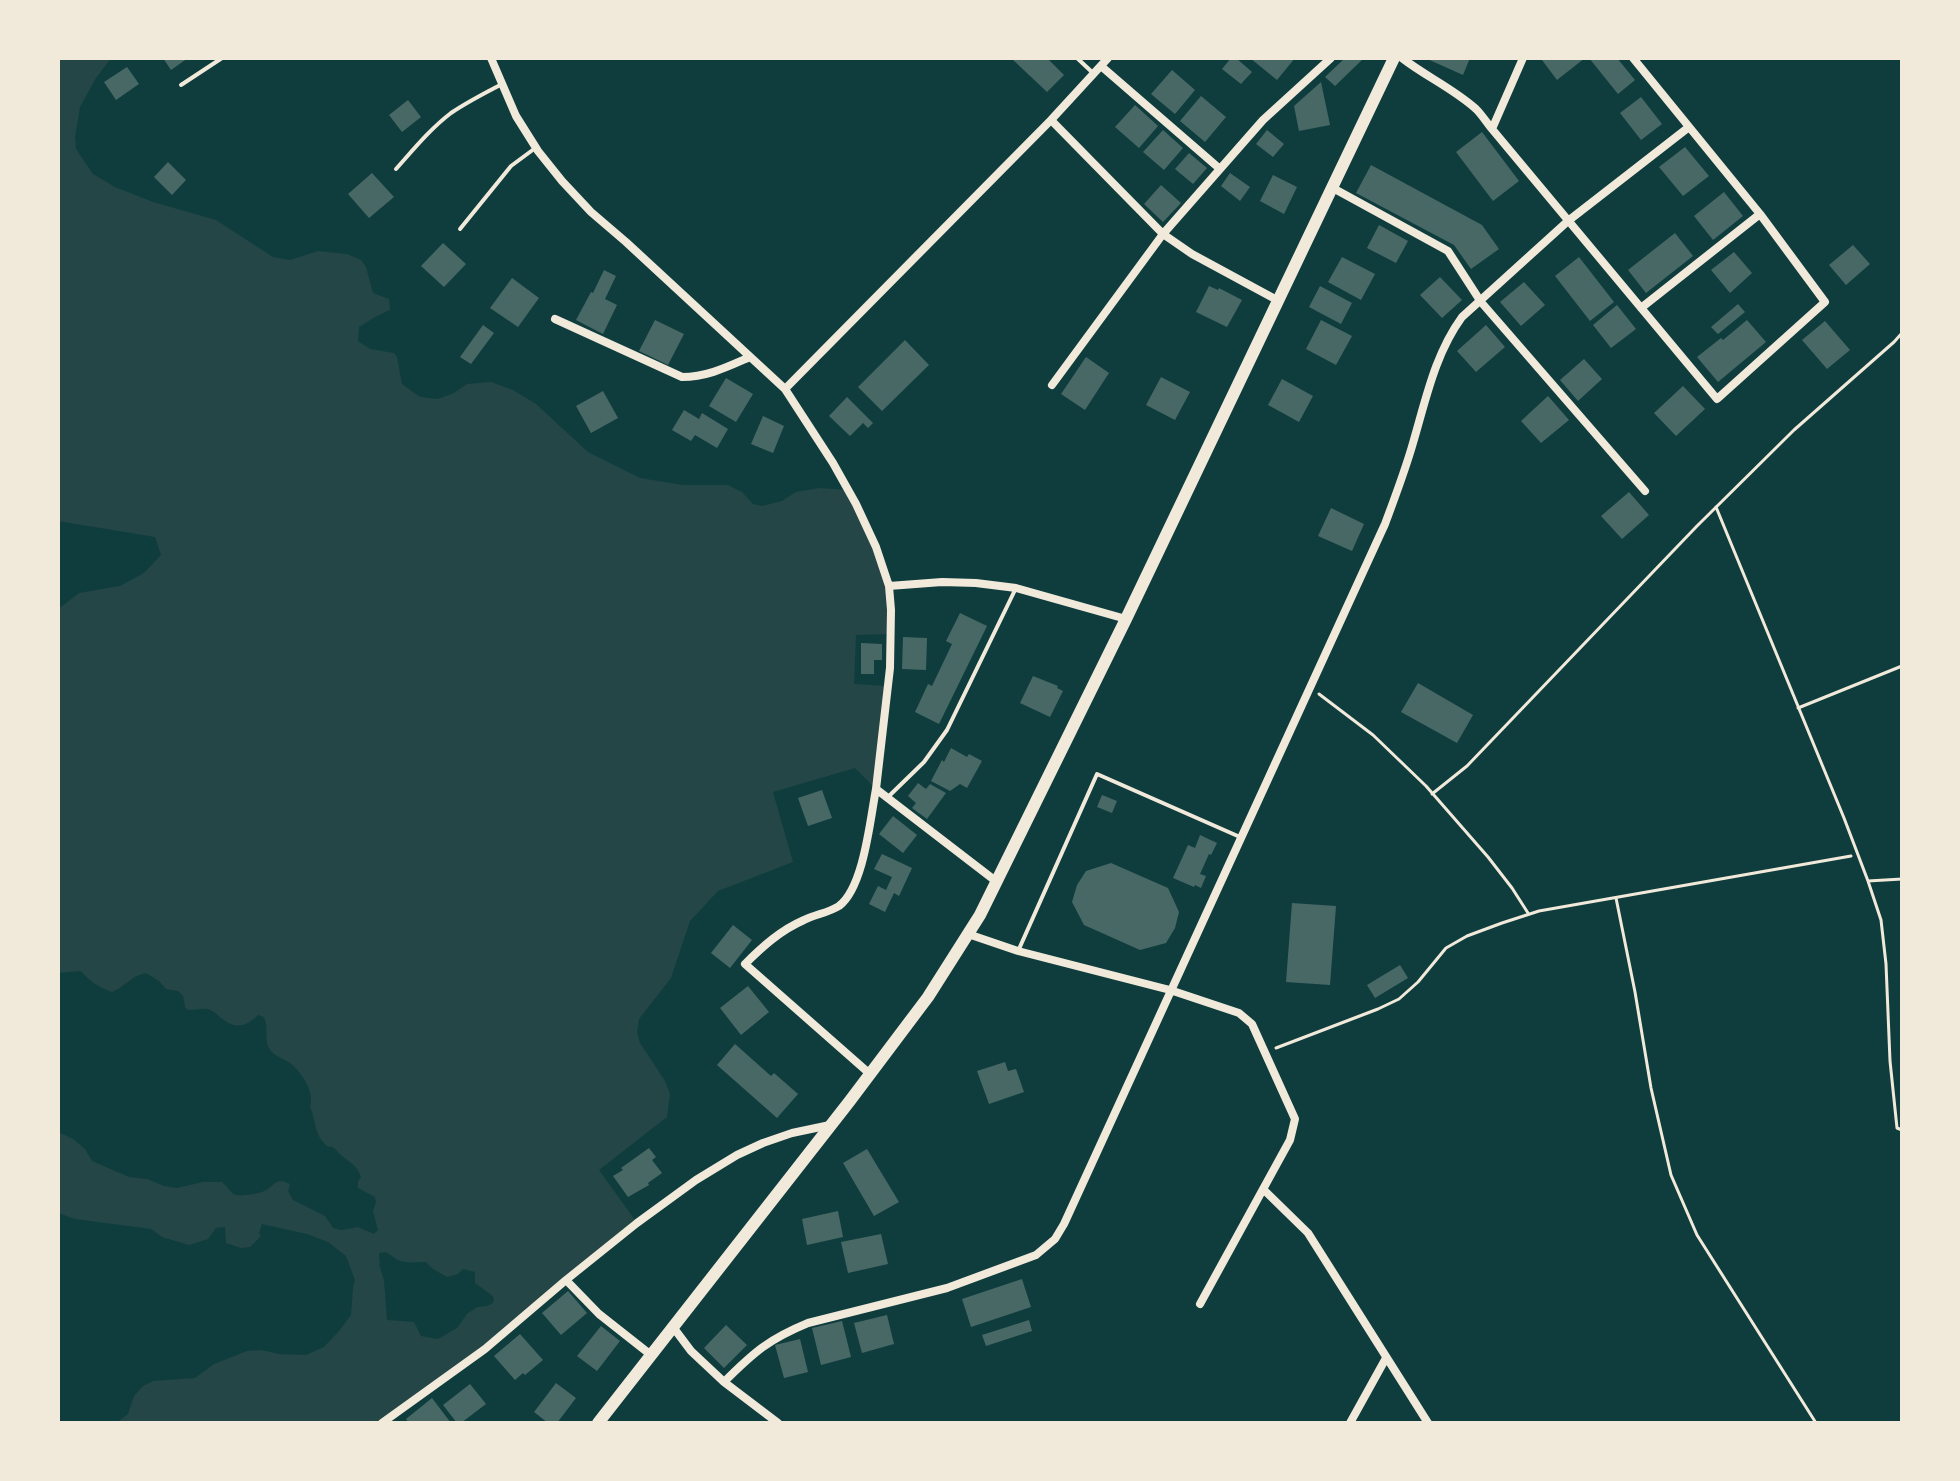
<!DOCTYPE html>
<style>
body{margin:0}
#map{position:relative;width:1960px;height:1481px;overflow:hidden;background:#0f3d3e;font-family:"Roboto Condensed",sans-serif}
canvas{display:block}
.frame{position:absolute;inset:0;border:60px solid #f1e9da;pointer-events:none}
</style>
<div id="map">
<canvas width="1960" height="1481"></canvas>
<div class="frame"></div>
</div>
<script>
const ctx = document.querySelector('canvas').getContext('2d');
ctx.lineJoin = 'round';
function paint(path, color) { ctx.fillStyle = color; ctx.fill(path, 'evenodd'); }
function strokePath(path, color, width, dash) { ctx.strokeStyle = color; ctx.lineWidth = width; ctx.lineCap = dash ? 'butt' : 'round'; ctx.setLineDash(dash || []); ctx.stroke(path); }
paint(new Path2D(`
 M58,58h53l-15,20 -16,29 -5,30 1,12 17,25 22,13 38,15 63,18 57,37 17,3 28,-9 29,3 14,6 5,7 7,26 16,6 1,11 -15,7 -16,10 -1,14 12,8 24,4 3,4 5,27 18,13 18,2 16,-6 13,-9 24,-2 22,8 23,14 52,48 52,26 43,7h45l14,7 11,12 9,2 20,-5 14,-9 23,-4 29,2 41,96 3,48 -36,1 -2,49 34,2 -12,103 -21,-21 -82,24 20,70 -75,29 -28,30 -19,57 -32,41 -2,13 3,11 25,38 5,13 -3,23 -68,53 38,53 -152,126 -103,74h-266l12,-9 6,-18 9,-10 10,-5 42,-3 19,-14 33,-13 14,-1 18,4 27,1 18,-8 15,-16 12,-16 2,-27 2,-8 -9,-24 -18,-14 -21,-8 -45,-10 -3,9 2,3 -11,11 -9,1 -15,-5 -1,-16 -9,1 -8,11 -19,6 -27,-8 -11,-8 -76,-10 -17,-6v-81l15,7 12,10 7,12 37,16 18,2 17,7 13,2 26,-6h19c5,4 8,11 14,13 6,1 20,-1 26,-3 13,-4 11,-16 28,-8l-2,7 5,9 32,16 8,12 8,2 17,-3 16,7 4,-4 -5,-19 3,-9 -1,-5 -17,-9v-7l3,-4c-5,-14 -12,-14 -21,-23 -2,-1 -3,-4 -5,-5 -8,-6 -4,2 -11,-6 -10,-10 -8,-23 -14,-36 5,-14 -8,-35 -20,-44 -7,-5 -17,-7 -21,-15 -5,-8 0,-21 -5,-31l-6,-2c-10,10 -21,15 -34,5 -6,-4 -10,-9 -16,-11 -6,-1 -14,1 -20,1l-3,-3 -2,-11 -5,-5 -12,-2 -7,-8 -13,-8c-14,2 -21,14 -34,19 -12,-4 -23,-11 -31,-21l-23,2v-367l3,1 18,-14 41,-7 24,-13 17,-18 -6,-18 -97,-16zM386,1252c4,2 7,5 10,7 9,5 20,3 30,3l7,7 14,8 11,-3 5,-5 12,3v11c6,5 14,9 19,15l-1,5 -6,3 -10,1 -10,7 -10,14 -19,11 -17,-3 -7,-14 -27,-2 -3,-40 -4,-12 -1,-15z`), '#244646');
paint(new Path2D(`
 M163,58h25l-17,12z
 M1011,58h36l17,17 -17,17z
 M1231,58h5l16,14 -11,12 -19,-15z
 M1250,58h45l-18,22z
 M1345,58h19l-29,28 -10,-9z
 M1425,58h45l-7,17z
 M1544,58h41l-28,22 -15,-20z
 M1589,58h28l18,22 -17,14z
 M127,67l12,17 -23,16 -12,-18z
 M1172,70l23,20 -20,24 -24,-20z
 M1321,82l9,43 -31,6 -5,-25z
 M1201,96l25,21 -21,25 -25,-21z
 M1641,97l21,27 -21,16 -21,-27z
 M408,100l13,17 -19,15 -13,-17z
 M1135,105l23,21 -19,22 -24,-21z
 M1163,130l20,18 -19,22 -21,-18z
 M1267,130l17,14 -11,13 -17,-13z
 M1482,132l37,49 -26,20 -37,-49z
 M1685,147l24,29 -26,20 -24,-29z
 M1189,153l18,15 -14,16 -18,-15z
 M168,162l18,18 -14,15 -18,-18z
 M1371,165l111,60 17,24 -28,20 -17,-24 -98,-52z
 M372,173l22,24 -25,21 -21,-24z
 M1230,173l20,14 -10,14 -19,-15z
 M1273,175l24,12 -13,27 -24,-13z
 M1161,185l20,18 -18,19 -19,-18z
 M1724,192l19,24 -30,24 -19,-24z
 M1379,225l29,16 -12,22 -29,-15z
 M1675,233l18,23 -47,37 -18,-23z
 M443,243l23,21 -22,23 -23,-21z
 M1853,245l17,19 -24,21 -17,-20z
 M1734,252l18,21 -22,20 -19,-23z
 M1342,257l33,17 -14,26 -33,-18z
 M1579,257l35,45 -24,19 -35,-45z
 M604,270l12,6 -11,23 12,6 -14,29 -27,-14 15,-28 2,1z
 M1440,277l22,23 -20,18 -22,-23z
 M512,278l27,20 -21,29 -28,-19z
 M1524,282l21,23 -24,21 -21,-24z
 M1209,286l9,4 1,-2 23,12 -15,27 -31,-15z
 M1320,286l32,17 -11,21 -32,-17z
 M1738,304l7,8 -27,22 -7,-7z
 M1617,305l19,24 -25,19 -18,-23z
 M655,320l29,14 -16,31 -29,-14z
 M1321,320l31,16 -16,29 -30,-16z
 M1747,320l19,22 -48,40 -21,-25 24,-19 2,2z
 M1825,321l25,29 -23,19 -25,-29z
 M483,325l11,8 -23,31 -11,-7z
 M1486,325l19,22 -29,25 -19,-21z
 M905,340l24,25 -47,46 -24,-24z
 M1086,357l23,16 -24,37 -24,-16z
 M1584,359l18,20 -24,22 -18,-21z
 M1161,377l29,15 -15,28 -29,-15z
 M726,378l27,16 -17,28 -27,-16z
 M1282,379l31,17 -14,26 -31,-17z
 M1683,386l22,23 -29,27 -22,-23z
 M603,391l15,27 -27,15 -15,-27z
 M1548,396l21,24 -28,23 -20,-22z
 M847,397l26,26 -5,5 -5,-5 -13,13 -21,-20z
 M684,410l15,9 3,-6 26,16 -11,19 -22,-13 -4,6 -19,-11z
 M763,416l21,10 -11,27 -22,-9z
 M1629,492l20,23 -27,24 -21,-23z
 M1331,508l33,16 -12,27 -34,-15z
 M960,613l27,13 -48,98 -24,-12 13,-28 4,2 20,-42 -6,-3z
 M903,637l24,1 -1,32 -24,-1z
 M861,643l21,1v16h-8v14h-13z
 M1033,676l25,10 -1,2 6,3 -13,26 -30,-14z
 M1418,683l55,32 -16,28 -56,-31z
 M951,748l16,9 2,-3 13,7 -15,27 -7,-4 -10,7 -19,-10 11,-21 2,2z
 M918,783l8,6 4,-5 16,9 -19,26 -15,-11 4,-5 -8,-7z
 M822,790l10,28 -24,8 -10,-28z
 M1102,795l15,6 -5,12 -15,-6z
 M893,816l24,19 -14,18 -24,-19z
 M1200,835l17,8 -6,12 -2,-1 -9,20 6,2 -5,12 -6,-3 -1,2 -21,-9 15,-33 7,3z
 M882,854l30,14 -13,28 -5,-3 -9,19 -16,-8 9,-18 8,4 6,-13 -18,-8z
 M1111,863l57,25 11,24 -4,16 -9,15 -26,7 -56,-25 -12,-23 5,-17 9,-14z
 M1292,903l44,3 -6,79 -44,-3z
 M733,925l19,15 -22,28 -19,-15z
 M1400,965l8,13 -33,20 -8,-13z
 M748,986l21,26 -28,23 -21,-27z
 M735,1044l36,32 3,-3 24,21 -21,24 -60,-53z
 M1005,1062l3,9 8,-2 8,23 -35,12 -12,-33z
 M649,1148l7,9 -4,3 10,13 -14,10 1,2 -21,12 -15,-21 10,-6 -2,-2z
 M867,1149l32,53 -25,14 -31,-53z
 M838,1211l5,26 -36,8 -5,-26z
 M881,1234l7,30 -40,9 -7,-31z
 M1022,1279l9,28 -60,20 -9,-28z
 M568,1291l19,22 -26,22 -19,-22z
 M887,1315l7,29 -32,9 -8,-30z
 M1029,1320l3,11 -46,15 -4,-11z
 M842,1321l9,36 -30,8 -9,-37z
 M726,1325l21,20 -23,23 -20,-20z
 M601,1326l19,15 -23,30 -20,-15z
 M520,1334l23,26 -18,15 -2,-2 -8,7 -21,-24z
 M800,1339l8,33 -24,6 -9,-33z
 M556,1383l20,15 -19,25h-9l-14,-11z
 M470,1384l16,20 -25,19h-4l-14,-18z
 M432,1398l19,25h-42l-3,-4z`), '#486865');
strokePath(new Path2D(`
 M1716,507l128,311 24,63 13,39 5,44 4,97 7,67 5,2
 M1319,694l54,41 53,51 62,71 24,31 16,25
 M1798,708l104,-42
 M1432,794l35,-28 230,-240 97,-96 100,-88 8,-9
 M1868,881l34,-2
 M1616,898l19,94 16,96 20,87 26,60 119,188
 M1276,1048l102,-39 21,-10 19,-17 28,-34 21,-12 35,-13 37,-12 312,-55`), '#f1e9da', 3);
strokePath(new Path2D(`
 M1077,58l16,15
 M181,85l41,-27
 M396,169c17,-19 34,-40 55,-56 16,-11 34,-20 51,-29
 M460,229l51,-63 23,-17
 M889,796l35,-34 23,-32 69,-142
 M1019,949l78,-175 143,63`), '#f1e9da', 4);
strokePath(new Path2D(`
 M491,58l25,58 22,35 24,30 29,31 35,30 159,147 48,74 23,41 20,43 13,39 2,24 -1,58 -14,121 121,93
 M1402,58c23,18 52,31 74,51 6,6 11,14 16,20
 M1523,58l-31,71 225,270 108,-97 -65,-88 -127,-156
 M1101,66l119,103
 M1051,120l112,114 29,20 85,46
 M1331,187l117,64 33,51 164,189
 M1641,308l119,-94
 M555,319l127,58c25,0 45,-10 68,-20
 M1052,385l111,-151 100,-114 68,-62
 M785,389l266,-269 57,-62
 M889,586l53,-4 34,1 40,5 110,31
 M968,934l50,17 152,39 69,23 13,11 43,95 -5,21 -90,164
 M870,1074l-125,-110c18,-18 36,-34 59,-44 12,-6 24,-7 35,-14 25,-19 31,-86 37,-117
 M1263,1189l45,44 120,190
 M566,1280l33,34 52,41
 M673,1327l18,24 33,31 54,41
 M724,1382c30,-30 45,-43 84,-59l139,-35 89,-33 19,-16 9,-15 321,-700c10,-27 20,-53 28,-81 13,-44 22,-89 49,-126l106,-96 121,-94
 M382,1423l103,-74 81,-69 71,-57 59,-43 41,-25 26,-12 29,-10 38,-8
 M1350,1423l36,-65`), '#f1e9da', 8);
strokePath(new Path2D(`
 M598,1423l251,-321 79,-105 52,-82 146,-296 268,-561`), '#f1e9da', 12);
</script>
